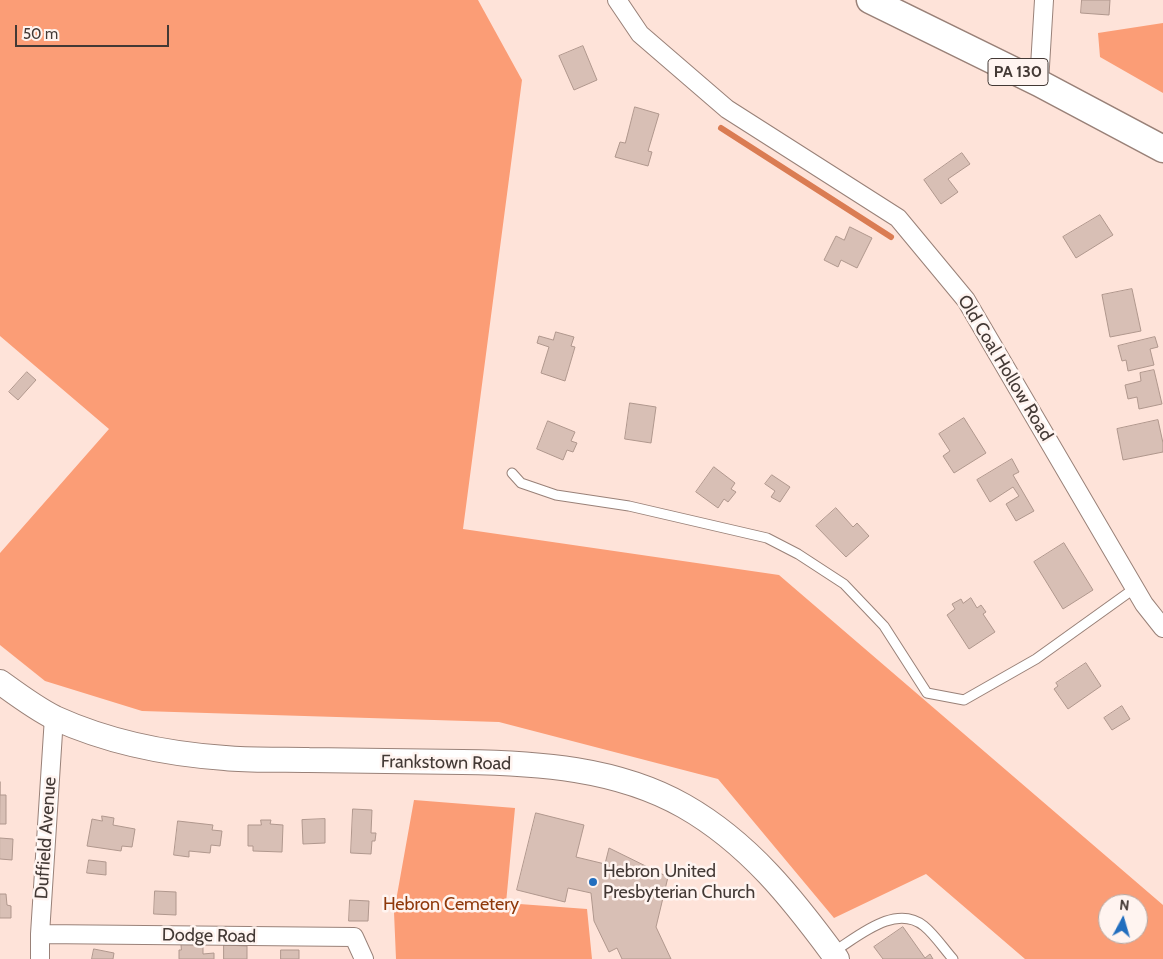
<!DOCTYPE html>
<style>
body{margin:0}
#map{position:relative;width:1163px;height:959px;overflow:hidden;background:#fee3d9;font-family:Cabin,sans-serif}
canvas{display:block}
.north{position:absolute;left:1098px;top:894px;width:50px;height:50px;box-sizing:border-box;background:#fff4f0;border:1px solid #b4a9a5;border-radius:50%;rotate:6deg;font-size:14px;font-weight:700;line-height:20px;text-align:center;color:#433935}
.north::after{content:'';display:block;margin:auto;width:18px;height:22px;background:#226ebe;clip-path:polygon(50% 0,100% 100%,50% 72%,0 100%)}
.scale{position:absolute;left:15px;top:25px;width:154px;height:22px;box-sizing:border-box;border:2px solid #433935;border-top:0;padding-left:6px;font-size:15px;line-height:18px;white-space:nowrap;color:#433935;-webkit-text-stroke:4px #fff4f0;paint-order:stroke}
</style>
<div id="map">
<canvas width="1163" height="959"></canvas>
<div class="north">N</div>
<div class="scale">50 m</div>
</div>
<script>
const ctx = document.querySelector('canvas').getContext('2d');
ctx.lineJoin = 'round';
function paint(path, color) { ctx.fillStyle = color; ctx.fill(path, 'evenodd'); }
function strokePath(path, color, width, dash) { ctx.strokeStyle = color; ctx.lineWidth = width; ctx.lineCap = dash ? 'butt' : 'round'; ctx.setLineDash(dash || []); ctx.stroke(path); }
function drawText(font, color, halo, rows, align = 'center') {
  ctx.font = font + ' Cabin,sans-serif'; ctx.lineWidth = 5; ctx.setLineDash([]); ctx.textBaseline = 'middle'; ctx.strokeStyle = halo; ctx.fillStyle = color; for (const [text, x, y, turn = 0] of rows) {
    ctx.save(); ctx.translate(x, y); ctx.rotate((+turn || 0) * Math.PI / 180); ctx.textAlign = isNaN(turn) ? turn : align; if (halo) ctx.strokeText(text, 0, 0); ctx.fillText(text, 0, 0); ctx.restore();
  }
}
paint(new Path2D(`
 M0,0h478l44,80 -59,449 316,46 384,330v54h-138l-99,-85 -92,44 -116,-139 -219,-57 -357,-11 -97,-30 -45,-36v-92l109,-124 -109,-93zM1108,904h30v30h-30z
 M1163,23v70l-63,-36 -2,-24z
 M414,800l101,8 -9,95 81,6 5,50h-196l-2,-47z`), '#fb9d76');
strokePath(new Path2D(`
 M721,128l170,109`), '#da7c53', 6);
const building = new Path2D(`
 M1082,0h28l-1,15 -28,-2z
 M583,46l14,34 -23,10 -15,-34z
 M635,107l24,7 -11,37 4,1 -4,14 -33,-9 5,-15 5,1z
 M962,153l8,11 -22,15 10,13 -17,12 -17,-24z
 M1100,215l13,20 -37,23 -13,-21z
 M850,227l22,11 -15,30 -16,-8 -3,7 -14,-7 12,-24 8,4z
 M1132,289l9,42 -31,6 -8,-42z
 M556,332l18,5 -3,9 4,1 -10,34 -24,-8 8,-26 -12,-4 2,-7 14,4z
 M1155,337l3,10 -8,2 4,16 -26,6 -2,-11 -4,1 -4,-15z
 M1154,370l8,34 -23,5 -2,-12 -9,2 -3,-14 16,-4 -1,-8z
 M27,372l9,8 -18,20 -9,-8z
 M630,403l26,4 -5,36 -26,-4z
 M964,418l22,35 -32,20 -11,-17 7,-5 -11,-17z
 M1158,420l5,23v9l-40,8 -6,-31z
 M548,421l27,11 -4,9 6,2 -4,9 -6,-2 -4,10 -26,-11z
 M1012,459l7,13 -6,3 21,36 -18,10 -10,-17 13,-8 -6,-9 -23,15 -13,-22z
 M714,467l21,16 -4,6 5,3 -8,10 -4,-3 -6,9 -22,-16z
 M772,475l18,12 -10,15 -9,-5 4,-6 -10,-7z
 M836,508l17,19 4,-4 12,13 -23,21 -30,-31z
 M1064,543l29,47 -30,19 -29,-47z
 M971,598l6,10 4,-3 5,7 -3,2 12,18 -26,17 -22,-34 8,-6 -3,-5 9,-5 2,4z
 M1086,663l15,23 -33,23 -14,-20 4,-3 -2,-3z
 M1122,706l8,13 -18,11 -8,-12z
 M0,782v13h6v29h-6z
 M353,809l19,1 -1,23h5l-1,8h-3l-1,13 -20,-1z
 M536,813l48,12 -8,32 29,7 4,-16 59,29 -12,50 15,32h-49l-5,-11 -8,4 -15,-31 -3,-28 -23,-5 -3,14 -48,-12z
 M102,816l12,2 -1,7 22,4 -3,18 -10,-1 -1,5 -34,-5 5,-27 10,2z
 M325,819v24l-22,1 -1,-24z
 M261,820h10l-1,4 13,1 -1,27 -29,-1v-5h-5v-21h13z
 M178,821l35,4 -1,5 10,1 -2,15 -9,-1 -1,8 -21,-2v6l-15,-2z
 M0,838l13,1 -1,21 -12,-1z
 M89,860l17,2v13l-19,-2z
 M155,891l21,1v23l-22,-1z
 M0,894h6l1,11 4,1v12h-11z
 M350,900l19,1 -1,20h-19z
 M903,927l22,31 5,-4 3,5h-50l-9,-12z
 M181,940h22v14l11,-1v6h-35v-9h2z
 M224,945l23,1v13h-23z
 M94,949l20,4 -1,6h-21z
 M281,950h18v9h-18z`);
paint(building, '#d8bfb5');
strokePath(building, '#b0978d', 1);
const service = new Path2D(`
 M512,473l9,10 35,12 73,11 138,32 31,16 46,30 40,42 43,67 37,7 72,-41 99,-71
 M833,952c25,-15 62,-49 91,-26 11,9 20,23 29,33`);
const minor = new Path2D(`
 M617,0l23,34 87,75 171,109 68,82 178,304 19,24
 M1039,83l5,-83
 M40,934l314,3 10,22
 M40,959v-25l14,-217`);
const secondary = new Path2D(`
 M0,682c18,13 35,26 55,36 53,24 112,36 170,40 28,3 56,1 84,2 51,1 102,1 153,2 75,1 155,6 222,44 65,37 109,93 153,153`);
const primary = new Path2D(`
 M870,0l169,83 124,66`);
strokePath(service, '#998178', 11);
strokePath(minor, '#998178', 20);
strokePath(secondary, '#998178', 26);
strokePath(primary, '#998178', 29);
strokePath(service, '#fff', 9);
strokePath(minor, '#fff', 18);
strokePath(secondary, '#fff', 24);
strokePath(primary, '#fff', 26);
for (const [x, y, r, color] of [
 [593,882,5,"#226ebe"]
]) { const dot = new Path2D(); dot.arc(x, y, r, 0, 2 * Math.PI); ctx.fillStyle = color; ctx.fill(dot); strokePath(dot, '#fff4f0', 2); }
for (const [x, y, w] of [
 [1018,72,60]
]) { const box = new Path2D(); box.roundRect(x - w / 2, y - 13.5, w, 27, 4); ctx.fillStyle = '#fff4f0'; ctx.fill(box); strokePath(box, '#433935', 1); }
drawText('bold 16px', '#433935', null, [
 ["PA 130",1018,72]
]);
drawText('18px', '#433935', '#fff4f0', [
 ["Old Coal Hollow Road",1005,368,59],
 ["Frankstown Road",446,763,1],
 ["Duffield Avenue",46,838,-86],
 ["Dodge Road",209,936,1]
]);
drawText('18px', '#433935', '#fff4f0', [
 ["Hebron United",603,872],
 ["Presbyterian Church",603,893]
], 'left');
drawText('18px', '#8f390b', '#fff4f0', [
 ["Hebron Cemetery",451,905]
]);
</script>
